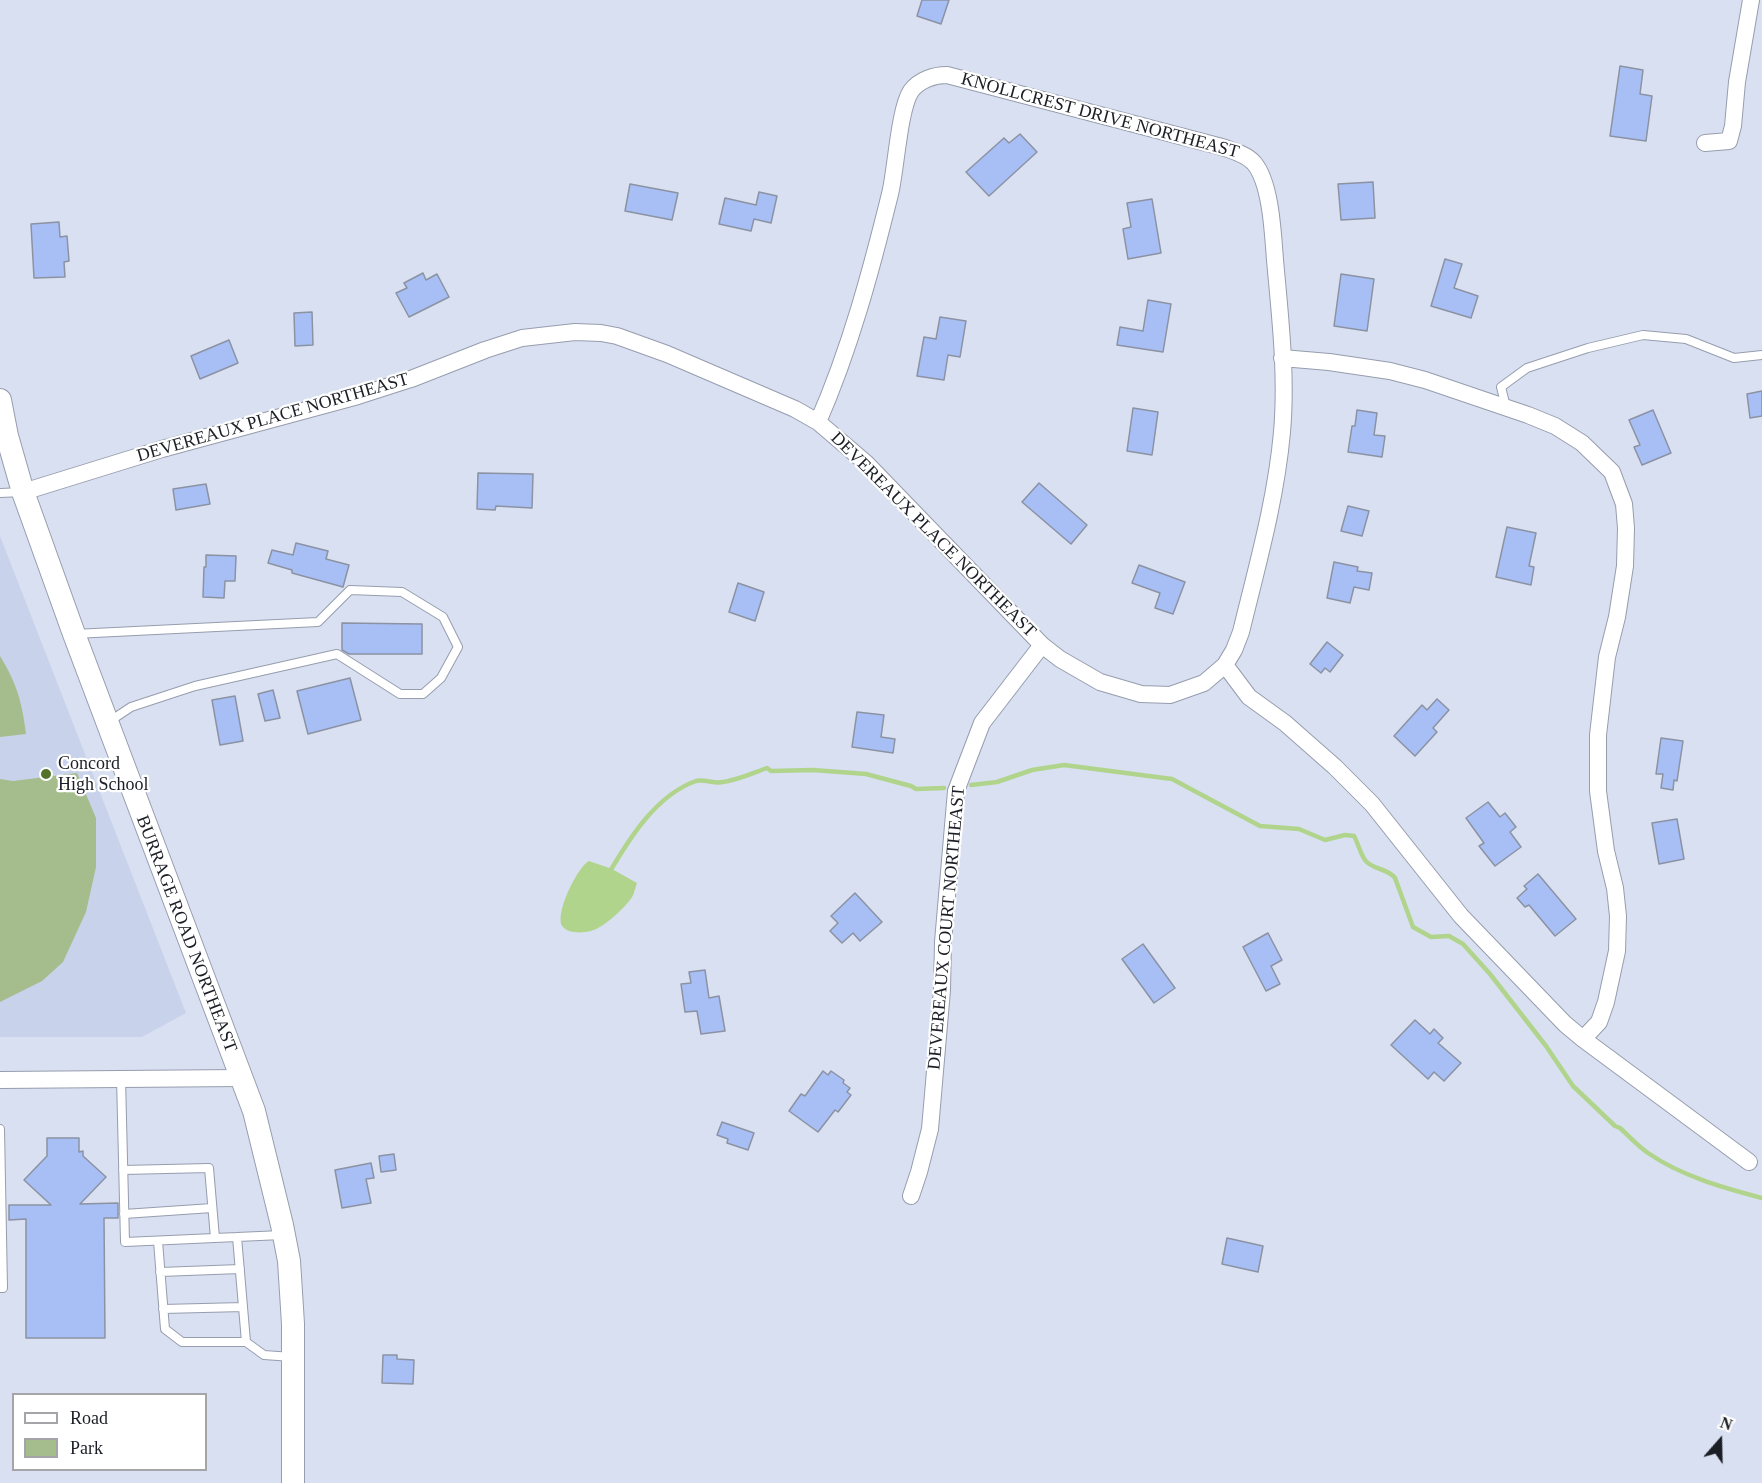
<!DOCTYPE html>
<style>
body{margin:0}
#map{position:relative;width:1762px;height:1483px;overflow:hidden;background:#d9e0f2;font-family:"Times New Roman",serif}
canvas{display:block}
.legend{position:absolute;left:12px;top:1393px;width:195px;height:78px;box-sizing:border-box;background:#fff;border:2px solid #a4a5a8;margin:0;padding:8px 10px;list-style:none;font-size:18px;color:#1c1e25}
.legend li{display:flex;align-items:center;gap:12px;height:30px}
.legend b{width:30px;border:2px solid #a4a5a8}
.north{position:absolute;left:1690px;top:1411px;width:60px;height:60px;-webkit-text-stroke:4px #fff;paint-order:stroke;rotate:20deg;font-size:16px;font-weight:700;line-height:24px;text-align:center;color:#1c1e25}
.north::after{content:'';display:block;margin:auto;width:21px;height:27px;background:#1c1e25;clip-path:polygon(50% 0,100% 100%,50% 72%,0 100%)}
</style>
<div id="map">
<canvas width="1762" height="1483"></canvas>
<ul class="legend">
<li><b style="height:8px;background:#fff"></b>Road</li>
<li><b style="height:16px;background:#a5bd8c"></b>Park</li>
</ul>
<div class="north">N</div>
</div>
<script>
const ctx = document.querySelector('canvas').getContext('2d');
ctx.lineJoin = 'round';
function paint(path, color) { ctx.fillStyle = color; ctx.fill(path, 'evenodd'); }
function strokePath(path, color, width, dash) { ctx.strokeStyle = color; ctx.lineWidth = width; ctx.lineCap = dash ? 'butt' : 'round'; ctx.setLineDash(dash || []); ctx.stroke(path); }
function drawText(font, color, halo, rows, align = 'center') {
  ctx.font = font + ' "Times New Roman",serif'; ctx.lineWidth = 4.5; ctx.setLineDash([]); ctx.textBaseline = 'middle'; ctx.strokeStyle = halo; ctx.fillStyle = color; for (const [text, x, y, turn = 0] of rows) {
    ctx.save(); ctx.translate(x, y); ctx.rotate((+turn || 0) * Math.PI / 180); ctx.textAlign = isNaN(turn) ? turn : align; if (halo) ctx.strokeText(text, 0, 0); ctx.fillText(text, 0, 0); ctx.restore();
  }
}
paint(new Path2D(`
 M0,536l186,477 -44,24h-142z`), '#c8d2ea');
paint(new Path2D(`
 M0,656c17,28 22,46 26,78l-26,3z
 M77,773l19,45v49l-10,45 -23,50 -21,19 -42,21v-223l13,2z`), '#a5bd8c');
paint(new Path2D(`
 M589,861l23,8 25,14c-2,5 -3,13 -7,17 -6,8 -23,24 -32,28 -8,5 -28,7 -35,-1 -10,-11 15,-61 26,-66z`), '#b1d48c');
strokePath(new Path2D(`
 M971,785l26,-3 35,-12 32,-5 108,14 88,47 39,3 26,11 20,-5 9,1c4,7 6,17 11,24 7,10 23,8 30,18l18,49 18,10 18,-1 14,8 27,30 56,72 27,40 42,40 5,2c9,8 18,18 28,25 33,23 76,35 114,45
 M609,873c20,-34 47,-78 87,-92 9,-2 18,3 27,1 15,-2 30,-9 44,-14l4,3 42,-1 53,4 45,12 5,3 28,-1`), '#b1d48c', 4.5);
const building = new Path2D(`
 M922,0h27l-8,24 -24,-8z
 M1620,66l23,4 -3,24 12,2 -6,45 -36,-5z
 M1020,134l17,18 -48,44 -23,-24 38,-34 5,5z
 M1373,182l2,36 -34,2 -3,-36z
 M630,184l48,9 -6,27 -47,-9z
 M759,192l18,4 -6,27 -17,-4 -3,12 -32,-7 6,-26 31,7z
 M1152,199l9,54 -33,6 -5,-30 8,-2 -4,-24z
 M59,222l1,15 7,-1 2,25 -5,1 1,15 -31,1 -3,-54z
 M1445,259l17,5 -8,24 24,8 -7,22 -40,-12z
 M423,273l3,7 11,-6 12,23 -40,20 -13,-24 11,-5 -3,-5z
 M1341,274l33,5 -7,52 -33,-5z
 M1148,300l23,4 -8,48 -46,-7 3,-18 23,4z
 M312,312l1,33 -18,1 -1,-33z
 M940,317l26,4 -6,36 -12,-2 -4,25 -27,-4 7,-39 12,2z
 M229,340l9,23 -38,16 -9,-23z
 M1762,391v25l-12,2 -3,-24z
 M1133,408l25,4 -6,43 -25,-4z
 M1357,410l20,3 -3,22 11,1 -3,21 -34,-5 4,-26h3z
 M1653,410l18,43 -29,12 -8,-18 6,-2 -11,-25z
 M478,473l55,1 -1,34 -36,-2 -1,4 -18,-1z
 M1039,483l48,42 -16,19 -49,-42z
 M206,484l4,20 -34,6 -3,-21z
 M1348,506l21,5 -7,25 -21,-5z
 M1507,527l29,6 -7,33 5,1 -3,18 -35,-8z
 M296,543l32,8 -2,8 23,6 -6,22 -51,-14v-3l-24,-7 4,-13 21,5z
 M206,555l30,1 -1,25h-10l-1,17 -21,-1 1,-30h2z
 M1334,562l24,5 -1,4 15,2 -3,17 -15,-3 -4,16 -23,-5z
 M1139,565l46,17 -12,32 -18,-6 5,-15 -28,-10z
 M738,583l26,9 -9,29 -26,-9z
 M342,623l80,1v30h-73l-7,-4z
 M1327,642l16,13 -13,17 -5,-4 -4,5 -11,-9z
 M350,678l11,42 -53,14 -11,-43z
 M273,690l7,28 -15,3 -7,-27z
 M235,696l8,45 -23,4 -8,-45z
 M1437,699l12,11 -16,18 4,4 -22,24 -21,-20 28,-31 5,5z
 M857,712l27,3 -3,22 14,2 -2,14 -41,-6z
 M1661,738l22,3 -6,40 -3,-1 -1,10 -12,-2 2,-14h-7z
 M1488,802l12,15 5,-4 11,14 -6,5 11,15 -26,19 -16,-20 5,-3 -18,-25z
 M1677,819l7,40 -25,5 -7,-41z
 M1538,874l38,45 -21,17 -26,-31 -4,2 -8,-9 10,-9 -3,-3z
 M855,893l27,29 -22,19 -7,-8 -11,10 -12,-12 8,-8 -7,-7z
 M1268,933l14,27 -11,6 9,18 -14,7 -23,-44z
 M1143,944l32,44 -21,15 -32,-44z
 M705,970l4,28 10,-2 6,35 -24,3 -4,-23 -12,1 -4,-28 10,-1 -2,-11z
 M1415,1020l15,14 4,-5 9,9 -5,5 23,20 -17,18 -10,-9 -6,7 -37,-34z
 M823,1071l5,4 3,-4 13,9 -1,3 7,5 -3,4 4,3 -13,17 -3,-2 -17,22 -29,-21 12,-17 4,2z
 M722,1122l32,11 -6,17 -21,-7 1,-4 -11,-4z
 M47,1138h32v14l4,-1v5l23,21 -26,27 38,-1v15h-14l1,120h-79v-119l-17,1v-15h42l-27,-25 23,-24z
 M394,1154l2,16 -15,2 -2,-16z
 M371,1163l3,15 -8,1 5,24 -29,5 -7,-38z
 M1227,1238l36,8 -5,26 -36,-8z
 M383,1355h14v4l17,1 -1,24 -31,-1z`);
paint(building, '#a8bff6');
strokePath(building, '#8b92a2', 1.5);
const lane = new Path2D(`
 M1506,407l-5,-20 26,-19 61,-20 55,-13 43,4 48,19 28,-3
 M0,493l23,-1
 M74,634l244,-12 32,-32 52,2 41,25 15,30 -17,31 -18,16h-23l-63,-40 -142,32 -64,21 -21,14
 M121,1078l4,164 157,-7
 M0,1129l3,159h-3
 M123,1170l86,-2 6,70
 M124,1214l88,-6
 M237,1237l9,105
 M158,1241l7,88 17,13h64l18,13 28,2
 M160,1272l80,-3
 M163,1309l80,-2`);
const street = new Path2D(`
 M1705,143l24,-2 4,-15 4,-44 14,-82
 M1282,358l47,4 61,9 35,9 103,35 27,11 27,17 30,29 12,32 2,24 -1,38 -8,51 -10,40 -9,78v56l8,60 9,37 3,28 -1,35 -11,51 -7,20 -16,17
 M23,492l139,-43 196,-53 53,-17 74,-29 37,-12 53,-6 26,1 16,3 50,18 128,55 23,13 48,41 176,182 18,14 40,23 41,12 29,1 34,-12 21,-18 9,-15 7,-18c16,-66 35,-132 41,-200 5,-57 -2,-116 -7,-172 -2,-26 -4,-77 -21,-97 -8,-9 -21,-12 -32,-16l-275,-72c-13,0 -28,5 -36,16 -12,18 -15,79 -21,103 -19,77 -40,155 -72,228
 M1225,665l24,32 36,26 50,44 37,37 89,112 104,108 18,15 166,123
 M0,1080l241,-2
 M911,1196l8,-24 11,-43 12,-139 1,-48 13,-151 26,-68 60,-78`);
const secondary = new Path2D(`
 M0,400l7,36 16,56 51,142 180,477 28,114 7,36 4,63v159`);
strokePath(lane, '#969dad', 10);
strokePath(street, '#969dad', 18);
strokePath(secondary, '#969dad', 24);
strokePath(lane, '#fff', 8);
strokePath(street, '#fff', 16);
strokePath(secondary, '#fff', 22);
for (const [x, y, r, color] of [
 [46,774,6,"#527228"]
]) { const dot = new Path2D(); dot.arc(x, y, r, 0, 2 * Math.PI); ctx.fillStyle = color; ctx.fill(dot); strokePath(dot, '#fff', 2); }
drawText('18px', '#1c1e25', '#fff', [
 ["KNOLLCREST DRIVE NORTHEAST",1100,116,15],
 ["DEVEREAUX PLACE NORTHEAST",273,418,-16],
 ["DEVEREAUX PLACE NORTHEAST",933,535,45],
 ["DEVEREAUX COURT NORTHEAST",947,928,-85],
 ["BURRAGE ROAD NORTHEAST",186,934,69]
]);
drawText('18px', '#1c1e25', '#fff', [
 ["Concord",58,764],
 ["High School",58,785]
], 'left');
</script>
